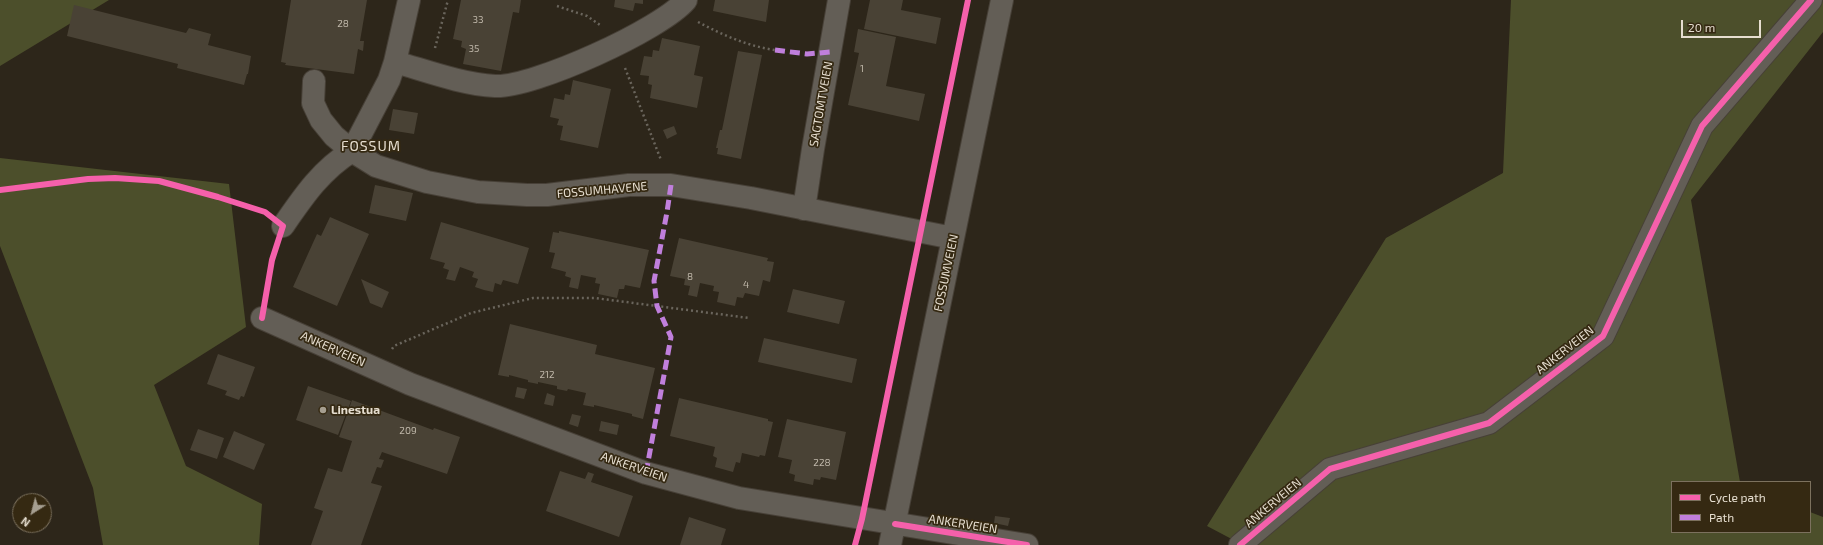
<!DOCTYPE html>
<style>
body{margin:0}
#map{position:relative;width:1823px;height:545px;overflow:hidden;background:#2d261a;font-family:"Exo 2",sans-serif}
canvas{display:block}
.legend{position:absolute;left:1671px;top:481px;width:140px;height:52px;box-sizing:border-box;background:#352912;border:1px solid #7c715e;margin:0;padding:5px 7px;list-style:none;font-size:12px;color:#e6ded0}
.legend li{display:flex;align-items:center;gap:8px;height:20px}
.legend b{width:20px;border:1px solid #7c715e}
.north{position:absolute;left:12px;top:493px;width:40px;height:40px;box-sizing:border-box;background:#352912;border:1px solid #7c715e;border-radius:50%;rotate:216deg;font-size:11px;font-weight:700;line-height:16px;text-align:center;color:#e6ded0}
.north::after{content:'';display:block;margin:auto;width:14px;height:18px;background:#a59e90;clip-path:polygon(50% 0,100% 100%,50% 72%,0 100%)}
.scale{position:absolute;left:1681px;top:20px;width:80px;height:18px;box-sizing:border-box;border:2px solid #e6ded0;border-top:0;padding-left:5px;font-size:12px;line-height:14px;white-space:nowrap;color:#e6ded0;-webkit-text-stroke:3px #352912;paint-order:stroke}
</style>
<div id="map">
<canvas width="1823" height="545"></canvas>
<ul class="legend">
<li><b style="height:5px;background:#f560ab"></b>Cycle path</li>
<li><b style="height:5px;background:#c07fdc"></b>Path</li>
</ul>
<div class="north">N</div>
<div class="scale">20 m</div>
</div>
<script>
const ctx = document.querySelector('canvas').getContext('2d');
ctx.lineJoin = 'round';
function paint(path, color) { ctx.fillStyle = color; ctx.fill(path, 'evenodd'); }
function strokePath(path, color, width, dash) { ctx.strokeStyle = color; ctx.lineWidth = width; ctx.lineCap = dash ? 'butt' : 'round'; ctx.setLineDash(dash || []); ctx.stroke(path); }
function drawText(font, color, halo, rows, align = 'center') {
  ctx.font = font + ' "Exo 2",sans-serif'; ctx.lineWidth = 3.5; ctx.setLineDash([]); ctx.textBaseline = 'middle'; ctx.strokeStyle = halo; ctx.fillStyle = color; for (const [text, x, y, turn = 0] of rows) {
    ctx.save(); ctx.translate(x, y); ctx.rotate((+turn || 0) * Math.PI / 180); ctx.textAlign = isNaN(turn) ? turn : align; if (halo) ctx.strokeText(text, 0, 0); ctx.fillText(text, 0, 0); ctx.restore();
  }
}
paint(new Path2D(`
 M0,0h109l-109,66z
 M1511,0h312v32l-132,168 49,282h-68v50h138v-20l13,5v28h-580l-36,-19 179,-288 117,-65z
 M0,158l229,26 17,143 -92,58 32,81 76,38 -3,41h-156l-10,-57 -93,-242z`), '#4c4f2b');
paint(new Path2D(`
 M291,0h76l-7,41h4l-1,10 -5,-2 -4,25 -69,-9 1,-2 -5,-1z
 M461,0h60l-2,13 -6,-1 -12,59 -38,-7 3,-15 -5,-2 1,-6 -9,-2z
 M615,0h28v4l-8,-1 -2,8 -19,-4z
 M715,0h54l-3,22 -53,-11z
 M870,0h33l-2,10 40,8 -5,26 -72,-15z
 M74,5l112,28 3,-5 22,6 -3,11 43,11 -3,18h-1l-3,11 -67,-17 1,-4 -111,-28z
 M858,29l38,8 -10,49 39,8 -6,27 -71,-16 11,-52 -5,-1z
 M662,38l38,8 -6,29 9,2 -6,31 -47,-10 2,-13 -4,-1 1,-8 -9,-1 4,-19 8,1 1,-7 6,1z
 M738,51l24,4 -21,104 -24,-5 1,-6h-2l4,-18h2z
 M573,80l38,9 -13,59 -38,-8 3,-14 -6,-1 2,-6 -9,-2 4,-19 10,2 1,-6 5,1z
 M393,109l25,4 -4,21 -25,-4z
 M674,126l3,8 -10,5 -4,-9z
 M375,185l38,8 -7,28 -37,-8z
 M330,217l39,17 -32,72 -44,-19 24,-53 4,2z
 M441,222l88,26 -11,36 -15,-4 -2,5 -6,-2 -2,9 -9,-2 -9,-3 3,-8 -6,-2 2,-5 -14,-5 -5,14 -9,-2 3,-9 -6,-2 2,-5 -15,-4z
 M559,231l90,19 -9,38 -15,-3 -1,4h-5l-2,9 -19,-4 2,-10 -5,-1 1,-5 -15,-3 -3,14 -9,-2 2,-9 -6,-2 1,-4 -15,-4 4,-15 -6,-1 4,-20 6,1z
 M679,238l89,20 -1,3 7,1 -4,20 -7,-2 -4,16 -14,-3 -2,5 -6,-1 -2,9 -18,-4 2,-10 -6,-1 1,-5 -14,-3 -3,14 -9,-2 2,-9 -6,-1 1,-6 -15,-3z
 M361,279l28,13 -7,16 -12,-5z
 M793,289l52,12 -6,23 -52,-12z
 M510,324l87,21 -2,9 60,14 -12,51 -11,-3v-2l-38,-9v2l-11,-2 3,-12 -18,-4 -1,2 -10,-2v-3l-19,-4v2l-10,-2v-2l-19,-5v2l-11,-2z
 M764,338l93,21 -5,24 -94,-21z
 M218,354l37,13 -11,30 -3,-1 -2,4 -14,-5 2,-4 -20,-7z
 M308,386l43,15 -13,34 -42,-15z
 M517,387l10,2 -3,10 -9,-2z
 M547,393l8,3 -2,10 -9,-2z
 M679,398l89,21v2l5,1 -8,34 -5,-1 -1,2 -17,-4 -2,10 -4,-1 -3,10 -18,-5 2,-9 -4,-2 2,-9 -45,-11z
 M352,400l81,30 1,-2 26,9 -13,37 -65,-22 -3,7 5,1 -3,8 -4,-1 -6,16 11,3 -21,59h-50l12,-34 -9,-3 14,-40 14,4 10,-31 -13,-4z
 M572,414l9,2 -3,11 -9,-3z
 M787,419l59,13 -10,48 -15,-3 -1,3 -6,-1 -1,6 -19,-4 1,-6 -6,-2 3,-13 -14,-3z
 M601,421l18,4 -2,10 -18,-4z
 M198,429l26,9 -7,21 -27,-9z
 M234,431l31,13 -11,26 -31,-13z
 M560,471l25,8 3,-7 6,2 -3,8 42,14 -14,41 -73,-26z
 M995,516l15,2 -2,8 -14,-3z
 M689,517l37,12 -5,16h-41z`), '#494235');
const minor = new Path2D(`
 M395,62c32,9 66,22 100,24 38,2 167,-57 191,-86
 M314,81l-1,22 8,17 13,16 18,15 24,15 51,16 51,10 49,3h20l82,-10h42l80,13 202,40
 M352,151l37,-71 6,-18 14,-62
 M804,209l9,-60 26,-149
 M283,226c20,-29 38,-56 69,-75
 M262,318l148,66 236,89 93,25 288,47
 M890,545l112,-545
 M1240,545l90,-76 159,-46 114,-87 99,-210 109,-126`);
strokePath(minor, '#474037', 24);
strokePath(new Path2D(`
 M557,6l30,10 13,9
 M698,22c25,13 49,24 77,28
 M435,48l13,-48
 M625,68l36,92
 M392,349l2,-3 77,-33 62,-15h62l154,20`), '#6a655c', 2.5, [2, 3]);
strokePath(minor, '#635e56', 22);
strokePath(new Path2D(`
 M775,50l32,4 23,-2
 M646,473l25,-136 -14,-31 -3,-25 13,-69 4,-27`), '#c07fdc', 5, [10, 5]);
strokePath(new Path2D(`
 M0,190l88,-11 27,-1 44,3 59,16 47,15 18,14 -11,34 -10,58
 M895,524l132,21
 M855,545l7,-26 106,-519
 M1240,545l90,-76 159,-46 114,-87 99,-210 109,-126`), '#f560ab', 6);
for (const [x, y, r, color] of [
 [323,410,4,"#a59e90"]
]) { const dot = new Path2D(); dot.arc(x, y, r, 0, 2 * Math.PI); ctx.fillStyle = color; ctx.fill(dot); strokePath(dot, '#352912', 1.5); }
drawText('10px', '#bfb7a9', null, [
 ["33",478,20],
 ["28",343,24],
 ["35",474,49],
 ["1",862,69],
 ["8",690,277],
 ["4",746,285],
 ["212",547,375],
 ["209",408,431],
 ["228",822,463]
]);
drawText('12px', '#e6ded0', '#352912', [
 ["SAGTOMTVEIEN",821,104,-80],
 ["FOSSUMHAVENE",602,190,-5],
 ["FOSSUMVEIEN",946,273,-78],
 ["ANKERVEIEN",333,349,24],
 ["ANKERVEIEN",1565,350,-38],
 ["ANKERVEIEN",634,467,19],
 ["ANKERVEIEN",1273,503,-40],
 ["ANKERVEIEN",963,524,9]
]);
drawText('bold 12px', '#e6ded0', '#352912', [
 ["Linestua",331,410]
], 'left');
ctx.letterSpacing = '1px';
drawText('14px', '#e6ded0', '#352912', [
 ["FOSSUM",371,146]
]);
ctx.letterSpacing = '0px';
</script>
